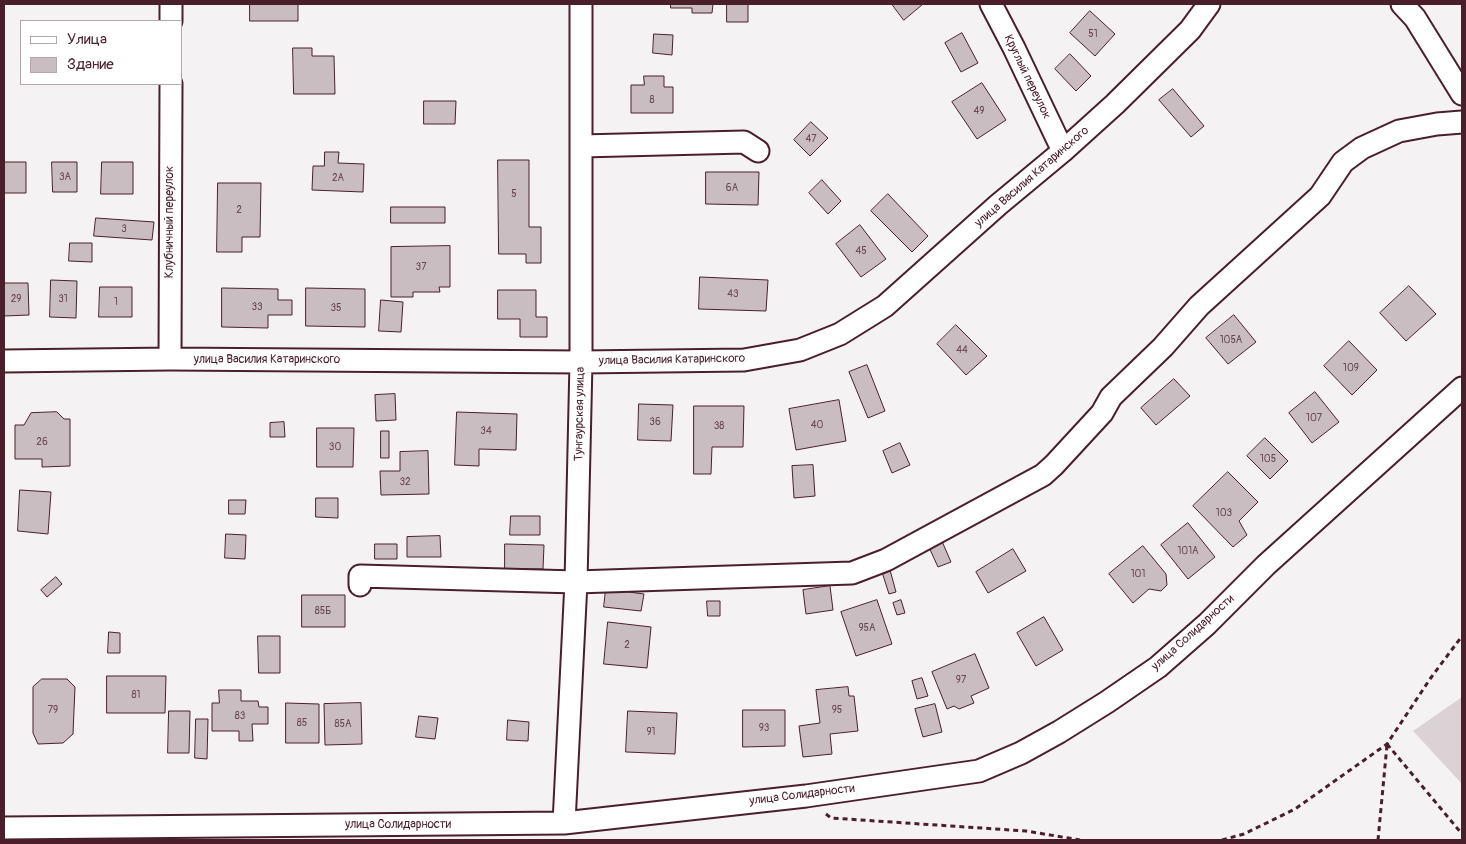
<!DOCTYPE html>
<meta charset="utf-8">
<style>
body{margin:0}
#map{position:relative;width:1466px;height:844px;overflow:hidden;background:#f4f2f2;font-family:Pangolin,sans-serif}
canvas{display:block}
.frame{position:absolute;inset:0;border:5px solid #4a1f2b;pointer-events:none}
.legend{position:absolute;left:20px;top:20px;width:162px;height:65px;box-sizing:border-box;background:#fff;border:1px solid #b7a5aa;margin:0;padding:6px 9px;list-style:none;font-size:15px;color:#4a1f2b}
.legend li{display:flex;align-items:center;gap:10px;height:25px}
.legend b{width:25px;border:1px solid #b7a5aa}
</style>
<div id="map">
<canvas width="1466" height="844"></canvas>
<div class="frame"></div>
<ul class="legend">
<li><b style="height:6px;background:#fff"></b>Улица</li>
<li><b style="height:14px;background:#cabdc1"></b>Здание</li>
</ul>
</div>
<script>
const ctx = document.querySelector('canvas').getContext('2d');
ctx.lineJoin = 'round';
function paint(path, color) { ctx.fillStyle = color; ctx.fill(path, 'evenodd'); }
function strokePath(path, color, width, dash) { ctx.strokeStyle = color; ctx.lineWidth = width; ctx.lineCap = dash ? 'butt' : 'round'; ctx.setLineDash(dash || []); ctx.stroke(path); }
function drawText(font, color, halo, rows, align = 'center') {
  ctx.font = font + ' Pangolin,sans-serif'; ctx.lineWidth = 4; ctx.setLineDash([]); ctx.textBaseline = 'middle'; ctx.strokeStyle = halo; ctx.fillStyle = color; for (const [text, x, y, turn = 0] of rows) {
    ctx.save(); ctx.translate(x, y); ctx.rotate((+turn || 0) * Math.PI / 180); ctx.textAlign = isNaN(turn) ? turn : align; if (halo) ctx.strokeText(text, 0, 0); ctx.fillText(text, 0, 0); ctx.restore();
  }
}
paint(new Path2D(`
 M1462,697v87l-49,-53z`), '#dbd2d5');
const building = new Path2D(`
 M250,4h48v17h-48z
 M671,4h42l-1,9h-20v-5h-21z
 M727,4h21v18h-21z
 M892,4h31l-19,16z
 M1090,11l25,23 -20,22 -25,-23z
 M962,33l16,30 -17,9 -16,-29z
 M654,34l19,1 -1,20 -19,-2z
 M293,48h19v8h22l1,38h-41z
 M1070,54l21,22 -15,15 -21,-22z
 M644,76h20v11h9v26h-42v-28h13z
 M982,83l24,37 -29,19 -25,-37z
 M1173,89l31,37 -13,11 -32,-37z
 M424,101h32l-1,23h-31z
 M811,122l17,16 -18,18 -16,-16z
 M325,152h14l-1,11 26,1 -1,28 -51,-2 1,-24h11z
 M498,160h31v67h12v36h-15v-9h-27z
 M4,162h22v31h-22z
 M52,162h25v30h-24z
 M102,162h31v32h-32z
 M706,172h53l-1,33 -52,-1z
 M822,180l19,21 -13,13 -19,-21z
 M218,183h43l-1,54h-18v15h-25z
 M888,194l40,42 -16,16 -41,-41z
 M391,207h54v16h-54z
 M96,218l58,4 -2,18 -58,-4z
 M860,225l26,34 -25,18 -25,-33z
 M70,243h22v19l-23,-1z
 M450,246v41h-11l1,5h-27v5h-22v-50z
 M700,277l68,3 -2,31 -67,-2z
 M51,280l26,1 -1,37 -26,-1z
 M4,283h24l1,32 -25,1z
 M1409,286l27,28 -30,27 -26,-28z
 M100,287h32v30h-33z
 M222,288l56,1v11h14v15h-24v13l-46,-1z
 M306,288l59,1v38l-59,-1z
 M498,290h38v27h11v20h-27v-18h-22z
 M381,300l22,2 -2,30 -22,-1z
 M1234,315l22,27 -28,22 -22,-26z
 M956,325l31,31 -21,19 -29,-31z
 M1349,341l28,29 -25,25 -28,-29z
 M867,365l18,46 -17,7 -19,-46z
 M1174,379l16,17 -34,29 -15,-17z
 M1315,392l24,30 -27,21 -23,-30z
 M395,394l1,26 -20,1 -1,-26z
 M839,400l7,41 -50,9 -7,-41z
 M639,404l34,1 -2,36 -33,-1z
 M694,406h50l-1,41h-31l-1,27h-17z
 M57,412l7,7h6v47l-28,1v-8h-27v-34h9l7,-12z
 M457,412l60,2 -1,36 -37,-1v17l-24,-1z
 M284,422l1,15h-15v-14z
 M317,428h37l-1,39h-36z
 M381,431h8v27h-8z
 M1265,438l23,23 -18,18 -23,-23z
 M900,443l10,22 -18,8 -9,-22z
 M428,451l1,43 -48,1 -1,-24h20v-19z
 M813,465l2,31 -21,2 -2,-32z
 M1228,472l30,30 -19,19 8,14 -14,12 -40,-41z
 M20,490l31,2 -3,42 -30,-3z
 M316,498h22v20l-22,-1z
 M229,500h17l-1,14h-16z
 M511,516h29v19h-30z
 M1188,523l27,34 -27,22 -27,-34z
 M226,534l20,1 -1,24 -20,-1z
 M440,536l1,21h-34v-20z
 M941,539l10,23 -13,5 -10,-22z
 M375,544h22v15h-22z
 M505,544l39,1 -1,24h-38z
 M1143,546l23,28 1,11 -6,6 -12,-2 -16,14 -24,-29z
 M1013,549l13,22 -38,22 -12,-21z
 M890,570l6,22 -7,2 -7,-22z
 M56,577l6,7 -15,13 -6,-7z
 M830,586l3,24 -27,4 -3,-24z
 M606,589l38,5 -3,17 -37,-4z
 M302,595h43v32h-43z
 M877,600l15,44 -36,12 -15,-44z
 M901,600l4,13 -8,2 -4,-12z
 M707,601h13v15h-12z
 M1044,617l19,33 -27,16 -19,-33z
 M608,622l43,5 -4,41 -43,-4z
 M109,632l11,1v20h-12z
 M258,636h22v37h-21z
 M975,654l14,34 -18,8 3,7 -15,6 -5,-3 -7,3 -15,-37z
 M107,676h59l-1,37h-58z
 M922,678l6,18 -11,3 -5,-18z
 M42,679h25l8,8 -2,47 -10,9 -25,1 -5,-11v-46z
 M848,687l1,9h5l4,35 -28,3 2,20 -29,3 -4,-31 21,-3 -4,-33z
 M219,690h22v11h17l1,6h9v17h-16l1,17h-14v-10h-27v-28h7z
 M286,703l33,1v39h-33z
 M361,703l1,41 -37,1 -1,-41z
 M935,704l7,28 -19,5 -8,-28z
 M743,710h42v36l-42,1z
 M169,711h21l-1,42h-21z
 M628,711l49,2 -2,41 -49,-2z
 M419,716l19,2 -3,21 -19,-2z
 M196,719h12l-1,40 -12,-1z
 M508,720l21,2 -1,19 -21,-1z`);
paint(building, '#cabdc1');
strokePath(building, '#4a1f2b', 1);
const minor = new Path2D(`
 M991,4l23,44 49,103
 M1402,4l13,14 47,76
 M171,21v-17
 M581,146l163,-4 14,9
 M170,359l1,-275
 M4,361l166,-2 411,3 163,-2 56,-10 40,-16 45,-28 113,-101 65,-54 52,-47 75,-74 19,-26
 M360,585v-9l216,6 276,-9 34,-13 157,-85 11,-10 48,-52 9,-16 52,-50 36,-41 121,-110 23,-34 19,-14 37,-17 38,-7 25,-2
 M564,823l12,-241 5,-220v-358
 M4,828l560,-5 242,-27 173,-25 42,-18 38,-21 48,-30 51,-35 49,-43 59,-59 196,-177`);
strokePath(minor, '#4a1f2b', 25);
strokePath(new Path2D(`
 M1387,744l75,90
 M826,814l5,4 195,13 54,9
 M1222,840l22,-6 51,-25 92,-65 43,-65 32,-43
 M1378,840l9,-95`), '#4a1f2b', 3, [5, 4]);
strokePath(minor, '#fff', 21);
drawText('10px', '#6a4650', null, [
 ["51",1093,34],
 ["8",652,100],
 ["49",979,111],
 ["47",811,139],
 ["3А",65,177],
 ["2А",338,178],
 ["6А",732,188],
 ["5",514,194],
 ["2",239,210],
 ["3",124,229],
 ["45",861,251],
 ["37",421,267],
 ["43",733,294],
 ["29",16,299],
 ["31",63,299],
 ["1",116,302],
 ["33",257,307],
 ["35",336,308],
 ["105А",1231,340],
 ["44",962,350],
 ["109",1351,368],
 ["107",1314,418],
 ["36",655,422],
 ["40",817,425],
 ["38",719,426],
 ["34",486,431],
 ["26",42,442],
 ["30",335,447],
 ["105",1268,459],
 ["32",405,482],
 ["103",1224,513],
 ["101А",1188,551],
 ["101",1138,574],
 ["85Б",323,611],
 ["95А",867,628],
 ["2",627,645],
 ["97",961,680],
 ["81",136,695],
 ["79",53,710],
 ["95",837,710],
 ["83",240,716],
 ["85",302,723],
 ["85А",343,724],
 ["93",764,728],
 ["91",651,732]
]);
drawText('12px', '#4a1f2b', '#fff', [
 ["Круглый переулок",1027,77,64],
 ["улица Василия Катаринского",1032,177,-41],
 ["Клубничный переулок",170,222,-90],
 ["улица Василия Катаринского",267,360],
 ["улица Василия Катаринского",672,360,-1],
 ["Тунгаурская улица",580,414,-89],
 ["улица Солидарности",1193,633,-42],
 ["улица Солидарности",802,795,-7],
 ["улица Солидарности",398,825]
]);
</script>
